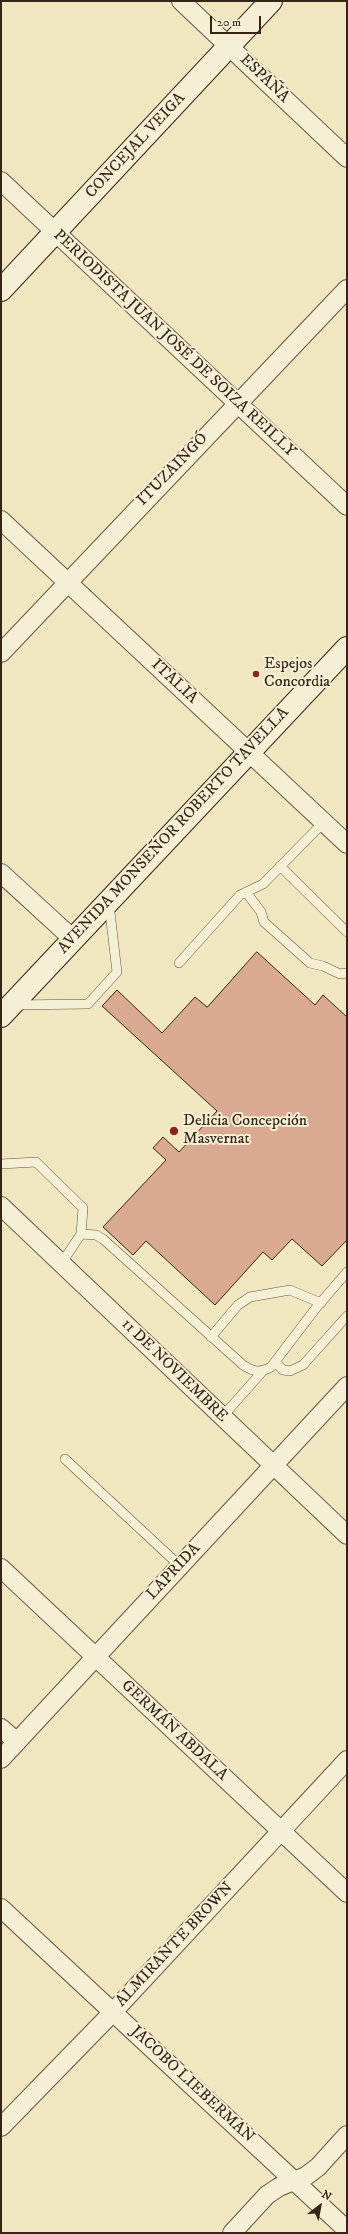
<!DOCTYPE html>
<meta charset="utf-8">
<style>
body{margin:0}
#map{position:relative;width:348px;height:2234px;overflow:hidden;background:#f0e6c0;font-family:"IM FELL DW Pica",serif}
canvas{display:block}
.frame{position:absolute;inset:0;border:2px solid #352516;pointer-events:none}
.north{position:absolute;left:300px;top:2186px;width:40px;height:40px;-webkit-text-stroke:3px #f5efd6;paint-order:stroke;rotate:32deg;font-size:11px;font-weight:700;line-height:16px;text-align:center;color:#352516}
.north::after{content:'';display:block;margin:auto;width:14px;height:18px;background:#352516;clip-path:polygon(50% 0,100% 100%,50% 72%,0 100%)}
.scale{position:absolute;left:210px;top:16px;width:51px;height:18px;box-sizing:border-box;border:2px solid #352516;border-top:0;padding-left:5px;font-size:12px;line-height:14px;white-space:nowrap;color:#352516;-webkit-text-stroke:3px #f5efd6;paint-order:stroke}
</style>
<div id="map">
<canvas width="348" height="2234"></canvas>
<div class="frame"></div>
<div class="north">N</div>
<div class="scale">20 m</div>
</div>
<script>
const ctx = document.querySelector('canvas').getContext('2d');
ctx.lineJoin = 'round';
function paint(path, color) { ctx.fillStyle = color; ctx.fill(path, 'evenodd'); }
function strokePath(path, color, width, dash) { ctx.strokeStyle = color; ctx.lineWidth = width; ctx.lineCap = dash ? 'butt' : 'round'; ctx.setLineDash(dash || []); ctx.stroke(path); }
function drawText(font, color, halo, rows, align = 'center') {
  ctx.font = font + ' "IM FELL DW Pica",serif'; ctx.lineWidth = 4; ctx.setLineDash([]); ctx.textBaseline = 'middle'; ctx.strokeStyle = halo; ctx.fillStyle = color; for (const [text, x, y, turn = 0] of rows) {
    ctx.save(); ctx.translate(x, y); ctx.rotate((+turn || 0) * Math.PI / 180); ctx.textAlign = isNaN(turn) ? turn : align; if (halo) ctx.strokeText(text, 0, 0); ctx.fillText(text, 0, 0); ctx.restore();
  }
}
const building = new Path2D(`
 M257,952l58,53 8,-10 24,22v223l-25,26 -30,-27 -20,21 -9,-8 -48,53 -69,-64 -13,14 -30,-28 63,-67 -13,-12 10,-11 16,15 38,-41 -115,-105 15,-16 45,43 33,-36 12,10z`);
paint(building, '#d9a991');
strokePath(building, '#352516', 1);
const lane = new Path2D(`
 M280,866l67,66
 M246,892l15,20 3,10 46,41 13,3 17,8 7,-1
 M179,963l61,-68 23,-11 61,-62
 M14,1005l74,-1 29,-32 -8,-68
 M1,1164l35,-2 47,46 -2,26 -20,30
 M81,1234l15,1 7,4 140,126c11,7 17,8 28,2l45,-59 31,-36
 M211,1337l27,-32 12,-8 40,-7 31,13
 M275,1362l8,8 7,1 13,-6 44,-49
 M222,1417l40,-45
 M65,1459l115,107`);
const street = new Path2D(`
 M181,1l166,157
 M1,181l346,325
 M1,520l346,324
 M1,653l346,-364
 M1,873l72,66
 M1,1206l346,329
 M1,1568l346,325
 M1,1728l16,14
 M1,1759l346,-373
 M1,1908l346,322
 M1,2127l112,-115 234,-252
 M232,2233l35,-38 12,-8 27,-11 12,-9 29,-32`);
const secondary = new Path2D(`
 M1,290l270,-289
 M1,1016l346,-368`);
strokePath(lane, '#645540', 10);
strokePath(street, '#645540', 20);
strokePath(secondary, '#352516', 24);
strokePath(lane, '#f5efd6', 9);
strokePath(street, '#f5efd6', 18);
strokePath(secondary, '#f5efd6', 22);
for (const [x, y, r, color] of [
 [256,674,4,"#8f2418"],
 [174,1131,5,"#8f2418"]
]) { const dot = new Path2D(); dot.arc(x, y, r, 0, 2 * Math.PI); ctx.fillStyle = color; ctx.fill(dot); strokePath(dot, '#f5efd6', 1.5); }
drawText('16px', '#352516', '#f5efd6', [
 ["ESPAÑA",264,79,44],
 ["CONCEJAL VEIGA",136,146,-47],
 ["PERIODISTA JUAN JOSÉ DE SOIZA REILLY",174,344,43],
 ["ITUZAINGÓ",173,470,-46],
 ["ITALIA",174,682,43],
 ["AVENIDA MONSEÑOR ROBERTO TAVELLA",174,831,-47],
 ["11 DE NOVIEMBRE",174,1371,44],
 ["LAPRIDA",174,1572,-47],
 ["GERMÁN ABDALA",174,1731,43],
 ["ALMIRANTE BROWN",175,1945,-47],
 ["JACOBO LIEBERMAN",192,2085,43]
]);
drawText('16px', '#352516', '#f5efd6', [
 ["Espejos",264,665],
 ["Concordia",264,683],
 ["Delicia Concepción",183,1122],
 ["Masvernat",183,1140]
], 'left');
</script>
